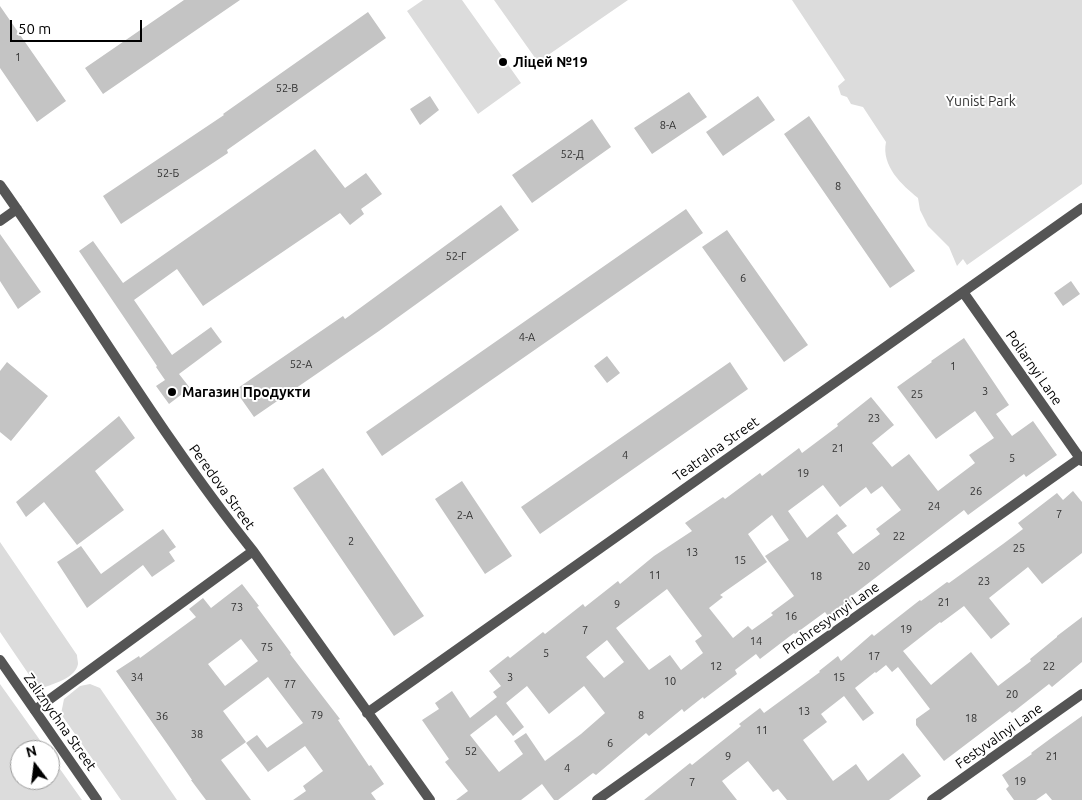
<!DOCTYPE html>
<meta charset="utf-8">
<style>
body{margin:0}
#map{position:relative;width:1082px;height:800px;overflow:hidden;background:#fff;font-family:Ubuntu,sans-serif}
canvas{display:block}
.north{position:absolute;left:10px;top:740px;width:50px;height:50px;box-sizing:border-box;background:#fff;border:1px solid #999;border-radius:50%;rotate:345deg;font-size:14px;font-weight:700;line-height:20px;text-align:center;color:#000}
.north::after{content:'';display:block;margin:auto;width:18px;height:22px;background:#000;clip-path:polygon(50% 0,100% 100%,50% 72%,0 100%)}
.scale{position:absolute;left:10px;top:20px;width:132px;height:22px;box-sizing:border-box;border:2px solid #000;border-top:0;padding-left:6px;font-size:15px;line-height:18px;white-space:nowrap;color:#000;-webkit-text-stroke:4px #fff;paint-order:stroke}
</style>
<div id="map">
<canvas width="1082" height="800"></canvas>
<div class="north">N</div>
<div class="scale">50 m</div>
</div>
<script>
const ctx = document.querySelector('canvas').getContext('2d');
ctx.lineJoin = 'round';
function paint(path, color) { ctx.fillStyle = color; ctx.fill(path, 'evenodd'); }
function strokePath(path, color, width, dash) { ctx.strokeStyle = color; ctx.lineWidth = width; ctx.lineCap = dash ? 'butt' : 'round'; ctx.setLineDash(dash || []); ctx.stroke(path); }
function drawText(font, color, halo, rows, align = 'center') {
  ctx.font = font + ' Ubuntu,sans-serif'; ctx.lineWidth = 4; ctx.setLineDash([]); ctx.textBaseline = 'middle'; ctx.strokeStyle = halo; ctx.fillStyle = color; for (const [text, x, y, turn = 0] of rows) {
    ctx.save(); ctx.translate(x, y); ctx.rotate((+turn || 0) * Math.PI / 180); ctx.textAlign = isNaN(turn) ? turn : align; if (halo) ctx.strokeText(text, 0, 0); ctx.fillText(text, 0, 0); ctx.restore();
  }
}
paint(new Path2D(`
 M423,0h39l59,83 -43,31 -71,-103z
 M494,0h134l-90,62z
 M792,0h290v184l-115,81 -4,-6 -6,7 -8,-19 -21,-21 -8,-16 -2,-12c-16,-13 -37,-32 -32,-56l-23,-35 -12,-3 -4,-7 -6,-2 -3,-9 7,-6z
 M0,542l77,113c0,3 1,6 1,9 -2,13 -22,19 -33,23l-11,-5 -34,-50z
 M0,684l47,66h-27v30h30v-25l32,45h-82z
 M90,684l10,4 77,112h-56l-60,-86 3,-15 16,-13z`), '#dcdcdc');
paint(new Path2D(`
 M184,0h56l-137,94 -18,-26z
 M0,6l66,95 -29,21 -37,-54z
 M368,12l18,26 -159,112 1,3 -107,71 -18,-28 121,-81 -1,-1z
 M689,92l18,25 -55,37 -18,-26z
 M430,96l9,14 -19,15 -10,-16z
 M758,96l17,24 -52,36 -17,-24z
 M809,116l106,155 -25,17 -106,-154z
 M592,119l19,28 -79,56 -20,-28z
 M315,149l30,39 21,-15 16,21 -21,15 3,5 -14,11 -10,-12 -137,93 -26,-37 -43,31 38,55 39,-28 11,15 -43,32 11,14 -21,16 -13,-18 9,-6 -9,-13 1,-1 -78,-115 14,-10 30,42z
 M501,205l18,25 -140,101 -125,86 -19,-27 108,-74 2,3z
 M686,209l17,24 -321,223 -16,-24z
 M727,230l81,115 -24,17 -82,-115z
 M0,234l41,58 -23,17 -18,-28z
 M1071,281l9,13 -17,12 -9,-13z
 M964,338l45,67 -13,9 16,22 21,-15 24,34 -31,22 -2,-3 -56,41 -4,-5 -115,88 3,5 -22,16 -5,-7 -30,22 -1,-1 -34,26 -4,-5 -21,16 2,4 -33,25 -1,-2 -19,15 -2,-3 -33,27 -3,-3 -50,42 -3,-2 -35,27h-4l-12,-16 -21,16h-65l12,-9 -23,-29 4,-3 -27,-39 17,-11 -4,-6 17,-12 18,27 27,-21 -4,-5 8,-6 -12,-15 19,-15 2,2 33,-26 2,2 38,-30 2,3 33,-26 2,3 34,-28 38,-25 -7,-8 38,-26 2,2 35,-26 2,3 37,-28 3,5 36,-27 -1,-2 34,-27 23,28 -22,18 20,24 17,-13 29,37 37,-28 -6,-8 25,-17 -19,-27 -39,28 -39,-52 35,-25 -1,-1zM823,485l17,22 26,-20 5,7 11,-8 19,24 -25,19 4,5 -27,20 -16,-21 10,-7 -10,-12 -30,24 -19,-27zM772,515l17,25 -24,16 29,40 -23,17 2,2 -21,15 -4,-4 -15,12 -24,-30 14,-11 -3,-2 47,-33 -19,-28zM667,589l35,47 -7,5 8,12 -22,17 -11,-15 -21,15 -33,-42zM607,640l17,22 -20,16 -18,-21zM527,686l22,28 35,-28 21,27 -24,21 -36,27 -19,-28 -12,8 9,13 -24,18 -29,-37 26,-20 17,21 11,-9 -18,-24z
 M607,356l13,17 -13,10 -13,-17z
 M7,362l41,34 -37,45 -11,-9v-61z
 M730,362l18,27 -208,145 -19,-27z
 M119,416l16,22 -40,33 29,39 -47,35 -33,-43 -18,15 -10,-15z
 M323,468l101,148 -30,20 -101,-148z
 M462,481l50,75 -27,18 -50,-75z
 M1073,491l9,11v51l-40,31 -14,-17 -39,31 21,26 -19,15 -27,-33 -23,17 -1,-1 -37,29 28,34 40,-33 27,34 33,-25 -1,-2 27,-22v-1l25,-19v45l-30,25 -3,-3 -37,29 -2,-2 -66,50 -28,-36v-6l14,-10 -32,-42 -6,5 -6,-7 -10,8 -1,-1 -20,16 19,25 -11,8 -19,-25 -23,18 6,8 -24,18 30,41 23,-17 12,17 35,-28 18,23 -32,24h-102l-9,-11 -5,3 -25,-31 -26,20 15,19h-93l46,-37 2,2 49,-39 -2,-2 21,-16 4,5 56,-41 -1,-1 19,-15 3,5 31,-27 2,2 46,-36 1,1 26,-19 2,1 54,-39 20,-15 -5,-6 39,-30 6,7z
 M163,529l13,18 -7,5 6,9 -23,16 -9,-12 -56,43 -30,-46 24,-16 20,28z
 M242,584l17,22 -2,1 34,46 -1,1 50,65 -2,1 31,46 2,-1 13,19 -13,9 5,7h-83l13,-9 -3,-5 20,-15 -18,-25 -37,26 -22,-29 11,-8 10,13 36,-25 -35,-46 -45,34 23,31 -25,18 30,40h-45l-15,-20h1l-24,-35 -52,-74 23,-15 1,2 56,-41 -7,-8 14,-11 8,10zM241,639l17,22 -33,25 -17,-22z
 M1082,716v84h-30l-6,-7 -10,7h-22l-8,-11 3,-3 -7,-11 30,-21 -1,-1 23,-17z`), '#c4c4c4');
strokePath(new Path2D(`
 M0,185c86,121 160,250 253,366l177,249
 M0,221l17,-12
 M963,292l119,169
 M35,710l218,-159
 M367,713l715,-505
 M597,800l483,-342
 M932,800l150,-106`), '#555', 10);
strokePath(new Path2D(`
 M0,660l97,140`), '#555', 10);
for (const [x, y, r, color] of [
 [503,62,5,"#000"],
 [172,392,5,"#000"]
]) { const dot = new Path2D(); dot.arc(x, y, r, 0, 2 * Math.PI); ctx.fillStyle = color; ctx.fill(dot); strokePath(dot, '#fff', 2); }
drawText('11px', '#313131', null, [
 ["1",18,57],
 ["52-В",287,88],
 ["8-А",668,125],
 ["52-Д",572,154],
 ["52-Б",168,173],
 ["8",838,186],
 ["52-Г",456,256],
 ["6",743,278],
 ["4-А",527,337],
 ["52-А",301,364],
 ["1",953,366],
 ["3",985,391],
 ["25",917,394],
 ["23",874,418],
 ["21",838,448],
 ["4",625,455],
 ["5",1012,458],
 ["19",803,473],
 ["26",976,491],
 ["24",934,506],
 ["7",1059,514],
 ["2-А",465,515],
 ["22",899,536],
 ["2",351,541],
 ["25",1019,548],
 ["13",692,552],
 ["15",740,560],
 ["20",864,566],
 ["11",655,575],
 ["18",816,576],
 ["23",984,581],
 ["21",944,602],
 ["9",617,604],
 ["73",237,607],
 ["16",791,616],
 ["19",906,629],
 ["7",585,630],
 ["14",756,641],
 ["75",267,647],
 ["5",546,653],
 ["17",874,656],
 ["12",716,666],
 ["22",1049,666],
 ["34",137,677],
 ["3",510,677],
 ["15",839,677],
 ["10",670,681],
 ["77",290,684],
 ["20",1012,694],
 ["13",804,711],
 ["79",317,715],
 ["8",641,715],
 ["36",162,716],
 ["18",971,718],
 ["11",762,730],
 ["38",197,734],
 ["6",610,743],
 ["52",471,751],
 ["9",728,756],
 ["21",1052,756],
 ["4",567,768],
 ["19",1020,781],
 ["7",692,782]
]);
drawText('bold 14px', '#000', '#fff', [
 ["Ліцей №19",513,62],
 ["Магазин Продукти",182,392]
], 'left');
drawText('14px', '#333', '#fff', [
 ["Yunist Park",981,101]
]);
drawText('14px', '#000', '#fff', [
 ["Poliarnyi Lane",1034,368,55],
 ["Teatralna Street",716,449,-35],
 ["Peredova Street",222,487,54],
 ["Prohresyvnyi Lane",831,618,-35],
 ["Zaliznychna Street",60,722,55],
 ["Festyvalnyi Lane",999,736,-35]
]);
</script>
